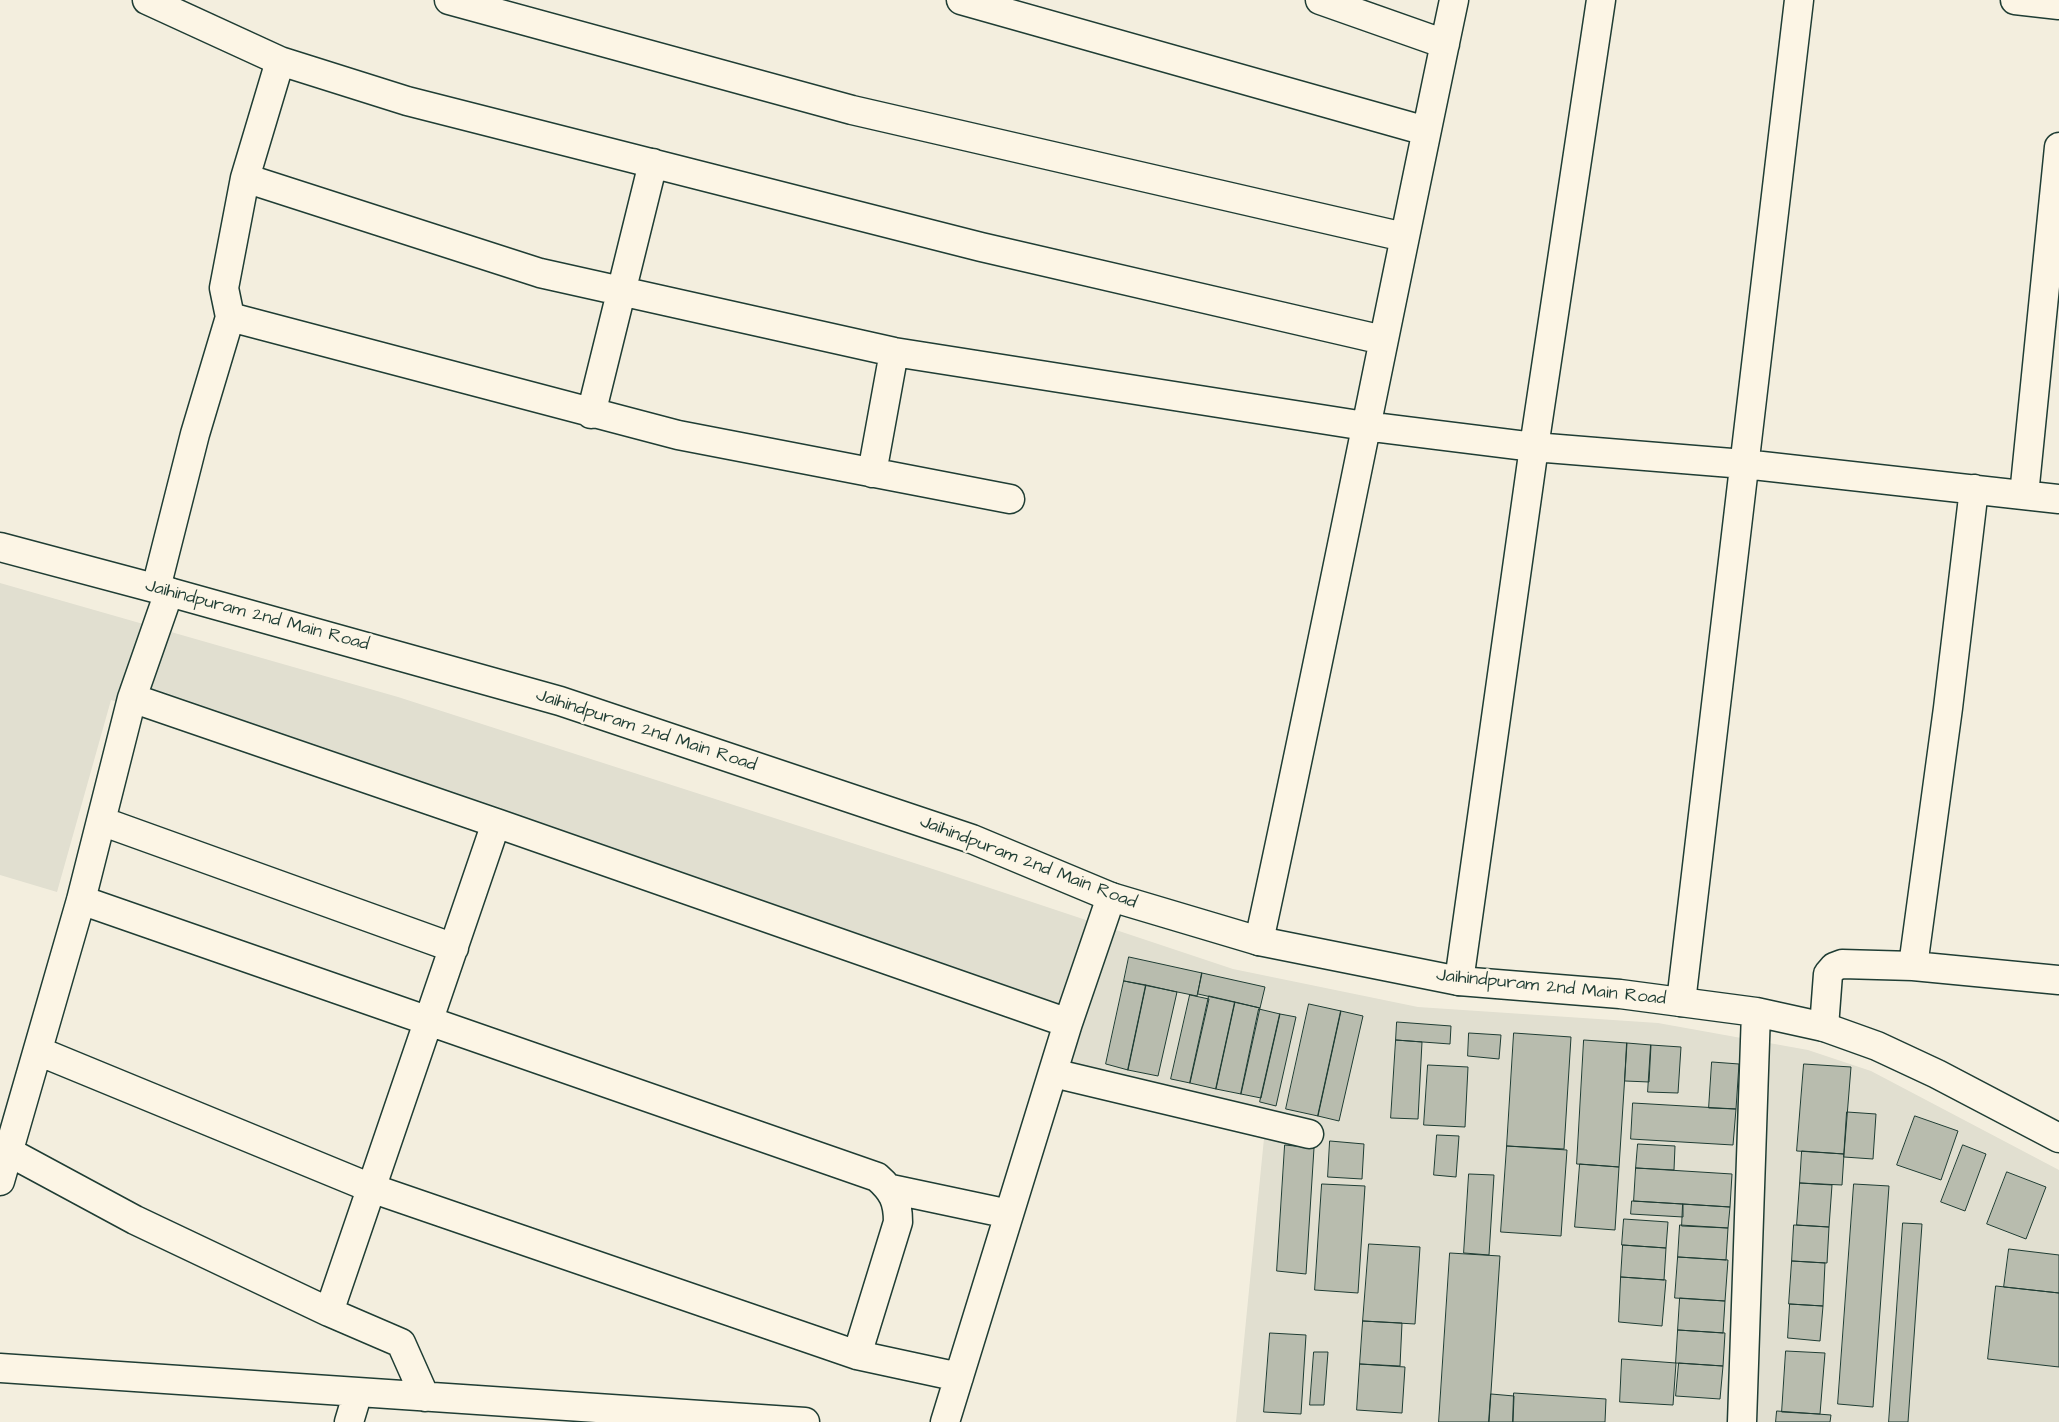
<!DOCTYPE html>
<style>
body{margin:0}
canvas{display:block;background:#f3eede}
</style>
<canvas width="2059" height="1422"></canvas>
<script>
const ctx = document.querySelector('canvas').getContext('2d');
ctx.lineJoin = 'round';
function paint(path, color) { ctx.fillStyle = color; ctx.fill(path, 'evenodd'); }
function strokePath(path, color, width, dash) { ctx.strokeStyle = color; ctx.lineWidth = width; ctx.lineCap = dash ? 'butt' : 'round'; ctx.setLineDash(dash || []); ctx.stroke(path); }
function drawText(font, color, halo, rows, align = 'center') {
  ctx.font = font + ' "Architects Daughter",sans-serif'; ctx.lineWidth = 5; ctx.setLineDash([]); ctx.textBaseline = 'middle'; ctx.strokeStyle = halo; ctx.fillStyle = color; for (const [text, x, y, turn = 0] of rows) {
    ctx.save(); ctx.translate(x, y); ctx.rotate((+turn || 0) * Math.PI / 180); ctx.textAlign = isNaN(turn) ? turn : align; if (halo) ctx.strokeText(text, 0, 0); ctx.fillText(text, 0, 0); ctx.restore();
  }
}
paint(new Path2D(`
 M0,583l398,114 541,174 294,98 185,38 240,16 150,27 63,21 188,99v252h-823l30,-304 -201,-53 19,-48 -973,-317 -54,192 -57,-17z`), '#e1dfd0');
const building = new Path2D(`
 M1129,957l73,16 -5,23 -73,-15z
 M1202,973l63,14 -5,21 -62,-14z
 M1124,981l22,4 -18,85 -22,-6z
 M1146,985l31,7 -19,84 -30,-6z
 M1190,995l19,4 -19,84 -19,-4z
 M1209,996l26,6 -19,87 -26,-6z
 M1235,1002l25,6 -19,86 -25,-5z
 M1309,1004l32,7 -23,105 -32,-7z
 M1259,1009l21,5 -19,84 -20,-4z
 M1341,1011l22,5 -24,105 -21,-5z
 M1280,1014l16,3 -20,89 -16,-4z
 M1397,1022l54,4 -1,18 -54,-4z
 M1469,1033l32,2 -2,24 -31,-3z
 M1514,1033l57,4 -7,112 -57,-3z
 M1396,1040l26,2 -4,77 -27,-1z
 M1584,1040l43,3 -8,124 -42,-3z
 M1627,1043l24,2 -2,37 -24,-1z
 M1651,1045l30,2 -3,46 -30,-1z
 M1712,1062l27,2 -3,45 -27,-1z
 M1804,1064l47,3 -7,87 -47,-3z
 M1428,1065l40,2 -3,60 -41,-2z
 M1633,1103l103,6 -3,36 -102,-6z
 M1847,1112l29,2 -3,45 -29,-2z
 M1915,1116l43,15 -17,49 -44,-15z
 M1437,1135l22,1 -3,41 -22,-2z
 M1330,1141l34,3 -2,35 -34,-2z
 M1638,1144l37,2 -1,24 -38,-2z
 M1285,1145l29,3 -8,126 -29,-3z
 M1963,1145l23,9 -21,57 -24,-9z
 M1507,1146l60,4 -6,86 -60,-4z
 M1802,1151l42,3 -2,31 -42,-2z
 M1580,1164l39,3 -4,63 -40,-3z
 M1636,1168l96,6 -2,33 -96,-6z
 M2007,1172l39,15 -20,52 -39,-15z
 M1469,1174l25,1 -5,80 -25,-2z
 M1800,1183l32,2 -3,42 -32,-2z
 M1322,1184l43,2 -7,107 -43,-3z
 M1854,1184l35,2 -16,221 -35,-3z
 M1632,1201l51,3v13l-52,-3z
 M1683,1204l47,3 -2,21 -46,-2z
 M1624,1219l44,3 -2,26 -44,-3z
 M1903,1223l19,1 -14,198h-19z
 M1680,1225l48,3 -2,32 -48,-3z
 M1794,1225l35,2 -2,36 -35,-2z
 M1369,1244l51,3 -5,77 -52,-3z
 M1623,1245l43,3 -2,32 -43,-3z
 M2009,1249l50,6v38l-55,-6z
 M1450,1253l50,3 -11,166h-50z
 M1678,1257l50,3 -3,41 -50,-3z
 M1792,1261l33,2 -2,43 -34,-2z
 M1621,1277l45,3 -4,46 -43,-4z
 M1996,1286l63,7v74l-71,-8z
 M1680,1298l45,3 -2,32 -45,-3z
 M1790,1304l33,2 -3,35 -32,-3z
 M1363,1321l39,2 -2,43 -40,-2z
 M1678,1330l47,3 -2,33 -47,-3z
 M1270,1333l36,2 -5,79 -37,-2z
 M1786,1351l39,2 -5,61 -38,-2z
 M1314,1352h14l-4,53h-14z
 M1622,1359l54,4 -3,42 -53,-3z
 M1679,1363l44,3 -3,33 -44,-3z
 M1360,1364l45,3 -3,46 -45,-3z
 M1514,1393l92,6 -1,23h-92z
 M1491,1394l23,2 -1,26h-24z
 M1777,1411l54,4 -1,7h-54z`);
paint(building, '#b8bcae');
strokePath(building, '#1f3d34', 1);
const street = new Path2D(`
 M147,0l133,61 127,40 574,146 402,93
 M449,0l403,110 552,127
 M961,0l465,131
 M1320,0l125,44
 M2015,0l44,5
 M280,61l-35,117 -21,110 6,29 448,118 332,64
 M245,178l295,95 354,79 471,74 169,21 210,17 315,35
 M591,414l62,-251
 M872,473l22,-121
 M2024,495l35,-348
 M156,588l39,-154 35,-117
 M132,698l364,125
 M101,821l353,127
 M81,900l796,277c16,14 21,24 21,45l-41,133 102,22
 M1259,941c68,-313 129,-628 195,-941
 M1913,966l35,-258 26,-219
 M1459,981l75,-534 67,-447
 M1681,1002l118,-1002
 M1824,1027l4,-53 6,-7 8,-3 71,2 146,14
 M38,1051l333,137 486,167
 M1053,1073l256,61
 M9,1152l126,68 194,92
 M0,1181l81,-281 51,-202 37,-106
 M891,1189l118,25
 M0,1368l805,54
 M425,1397l-24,-54 -72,-31 167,-489 572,200
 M349,1422l9,-30
 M945,1422l123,-399 43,-126`);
const secondary = new Path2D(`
 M0,547l169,45 391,109 412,138 139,58 148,44 200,40 161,13 136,18 68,15 53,19 60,28 122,64
 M1742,1422l14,-410`);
strokePath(street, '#1f3d34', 31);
strokePath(secondary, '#1f3d34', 31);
strokePath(street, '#fcf5e5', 28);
strokePath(secondary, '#fcf5e5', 28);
drawText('18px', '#1f3d34', '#fcf5e5', [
 ["Jaihindpuram 2nd Main Road",257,616,15],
 ["Jaihindpuram 2nd Main Road",646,731,18],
 ["Jaihindpuram 2nd Main Road",1028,863,21],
 ["Jaihindpuram 2nd Main Road",1551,988,6]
]);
</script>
